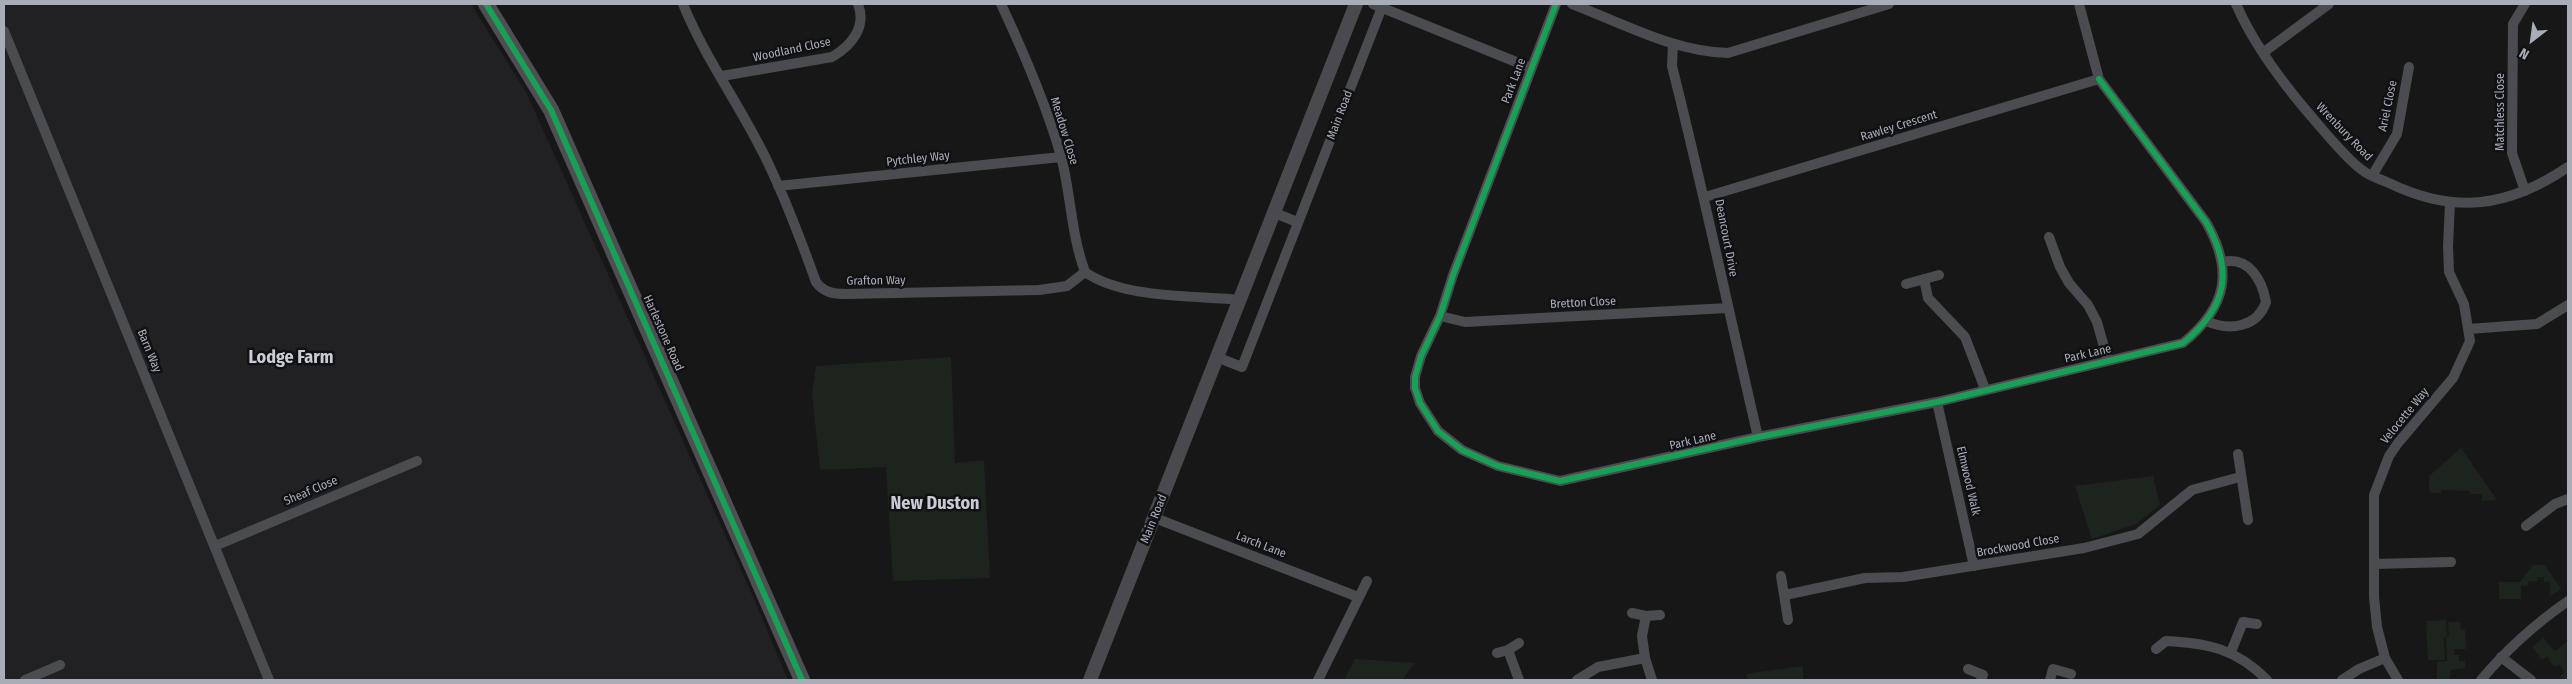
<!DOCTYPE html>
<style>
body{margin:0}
#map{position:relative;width:2572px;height:684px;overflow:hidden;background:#171717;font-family:"Fira Sans Condensed",sans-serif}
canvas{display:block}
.frame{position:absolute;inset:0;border:5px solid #a8adb8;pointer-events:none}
.north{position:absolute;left:2507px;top:15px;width:50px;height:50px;-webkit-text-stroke:4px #111113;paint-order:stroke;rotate:210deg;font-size:14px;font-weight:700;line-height:20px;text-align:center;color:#a8adb8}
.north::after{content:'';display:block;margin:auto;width:18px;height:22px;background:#a8adb8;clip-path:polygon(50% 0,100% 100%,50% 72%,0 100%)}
</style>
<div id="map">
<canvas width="2572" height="684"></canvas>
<div class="frame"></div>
<div class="north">N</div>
</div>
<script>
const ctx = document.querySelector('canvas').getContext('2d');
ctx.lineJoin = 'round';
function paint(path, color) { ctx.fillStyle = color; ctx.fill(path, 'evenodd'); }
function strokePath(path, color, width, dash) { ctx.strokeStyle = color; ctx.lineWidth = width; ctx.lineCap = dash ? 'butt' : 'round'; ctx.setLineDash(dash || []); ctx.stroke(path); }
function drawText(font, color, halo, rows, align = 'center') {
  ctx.font = font + ' "Fira Sans Condensed",sans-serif'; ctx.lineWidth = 5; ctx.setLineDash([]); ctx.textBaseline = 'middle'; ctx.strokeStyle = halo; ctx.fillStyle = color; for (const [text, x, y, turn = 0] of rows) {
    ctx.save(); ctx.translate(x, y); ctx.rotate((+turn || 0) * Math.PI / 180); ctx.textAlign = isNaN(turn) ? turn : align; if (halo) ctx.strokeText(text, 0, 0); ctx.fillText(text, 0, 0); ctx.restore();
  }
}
paint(new Path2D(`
 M4,4h467l56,90 228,507 33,79h-784z`), '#212123');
paint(new Path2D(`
 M951,357l4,106 29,-3 6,118 -97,3 -7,-114 -66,3 -8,-76 4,-28z
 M2461,448l36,52 -15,1v-7h-12v-3l-28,-1 -1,3h-9l-3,-3v-14z
 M2153,476l7,29 -24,19 -44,15 -17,-53z
 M2533,565h12l16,24 -11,7v-15l-6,1v-5h-7v4l-9,1v4h-7v13h-22v-17h21z
 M2446,620l1,17 2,-1 -1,-14h12l1,8h4l1,19h-12v6h5v6h6v7l-15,2v10h-13v-18l10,-1 -1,-24h-2l1,23h-17l-2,-39z
 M2543,638l12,13 13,-10 -1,39h-4l-3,-3 4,-5 -4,-7 -6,2 -7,-10 -5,3 -8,-11 -1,-2z
 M1355,659l60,4 -13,17h-52l-5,-2z
 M1803,666v14h-55l-2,-6z`), '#1d241e');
strokePath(new Path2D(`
 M683,4c23,57 60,105 86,161 18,38 33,78 47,117 8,11 18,12 31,12l192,-4 28,-4 18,-14
 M1001,4c23,49 45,100 60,152 10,39 10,78 24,116
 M1373,4l158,64
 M1556,4l-103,271 -13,41 -19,40 -6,21v11l5,15 18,28 24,19 36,16 62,15 198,-44 179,-35 246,-59c44,-36 51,-72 23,-121l-107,-143
 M1572,4c50,19 102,48 156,49l161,-49
 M2236,4c16,37 43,74 69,105 14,16 40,49 57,61 7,6 18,9 27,13 66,32 120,24 179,-16
 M2525,4l-12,20 -1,129 13,38
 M4,31l265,649
 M1673,44l-1,22c31,123 57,247 86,371
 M2264,52l65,-48
 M722,76l110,-19c19,-11 35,-30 26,-53
 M2372,176l25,-42 12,-67
 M778,186l283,-29
 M1705,197l394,-118 -20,-75
 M1275,213l22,9
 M2049,237l11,30 9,16 19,22 9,17 11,39
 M1085,272c38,27 109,23 156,28
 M1924,279l4,19 37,39 20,52
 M1906,284l33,-9
 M1440,316l25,6 263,-14
 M2206,321c23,10 51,7 60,-19 -4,-22 -17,-46 -43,-40
 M2468,329l69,-5 31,-19
 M1219,358l23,9 140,-360
 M1937,402l37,164
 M2238,454l10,66
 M1155,518l203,79
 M2526,526l29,-22 13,-5
 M215,546l202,-85
 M2374,564l77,-2
 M1781,576l7,44
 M1785,595l80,-17 38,-1 181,-29 54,-14 54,-44 48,-13
 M1632,613l14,3 14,-1
 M2156,649l10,-8c42,2 71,8 101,39
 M1508,650l11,30
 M2231,652l12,-30 14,2
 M1497,653l11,-3 11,-7
 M2501,657l30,23
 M1645,658l-3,-22 4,-20
 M1968,669l15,6 -2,5
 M25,680l35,-15
 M1318,680l49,-99
 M1577,680l21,-13 47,-9 7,22
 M2050,680l3,-11 18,5
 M2342,680l17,-11 26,-11
 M2398,680l-13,-22 -8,-31 -3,-30v-102l15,-39 9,-13 55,-65 17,-37 -6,-37 -15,-32 -1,-26 2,-43
 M2481,680c26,-31 54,-56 87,-79`), '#4b4c50', 10);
strokePath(new Path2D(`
 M1090,680l266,-676`), '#4a4a4e', 14);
strokePath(new Path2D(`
 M486,4l65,106 251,570`), '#4d4f52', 16);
strokePath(new Path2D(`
 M486,4l65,106 251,570
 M1556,4l-103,271 -13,41 -19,40 -6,21v11l5,15 18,28 24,19 36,16 62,15 198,-44 179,-35 246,-59c44,-36 51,-72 23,-121l-107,-143`), '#1a9f57', 6);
drawText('12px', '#a8adb8', '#111113', [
 ["Woodland Close",792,50,-12],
 ["Park Lane",1514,81,-69],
 ["Ariel Close",2388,106,-78],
 ["Matchless Close",2501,112,-90],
 ["Main Road",1340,115,-69],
 ["Rawley Crescent",1899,126,-17],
 ["Meadow Close",1064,131,73],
 ["Wrenbury Road",2344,132,46],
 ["Pytchley Way",918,159,-6],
 ["Deancourt Drive",1726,238,79],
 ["Grafton Way",876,281,-1],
 ["Bretton Close",1583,303,-3],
 ["Harlestone Road",663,333,66],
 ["Barn Way",149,351,68],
 ["Park Lane",2088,354,-13],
 ["Velocette Way",2405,416,-51],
 ["Park Lane",1693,441,-13],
 ["Elmwood Walk",1968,481,77],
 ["Sheaf Close",311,491,-23],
 ["Main Road",1154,519,-68],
 ["Larch Lane",1261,545,21],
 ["Brockwood Close",2018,546,-10]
]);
drawText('bold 18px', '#c9ccd4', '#111113', [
 ["Lodge Farm",291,358],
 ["New Duston",935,504]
]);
</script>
